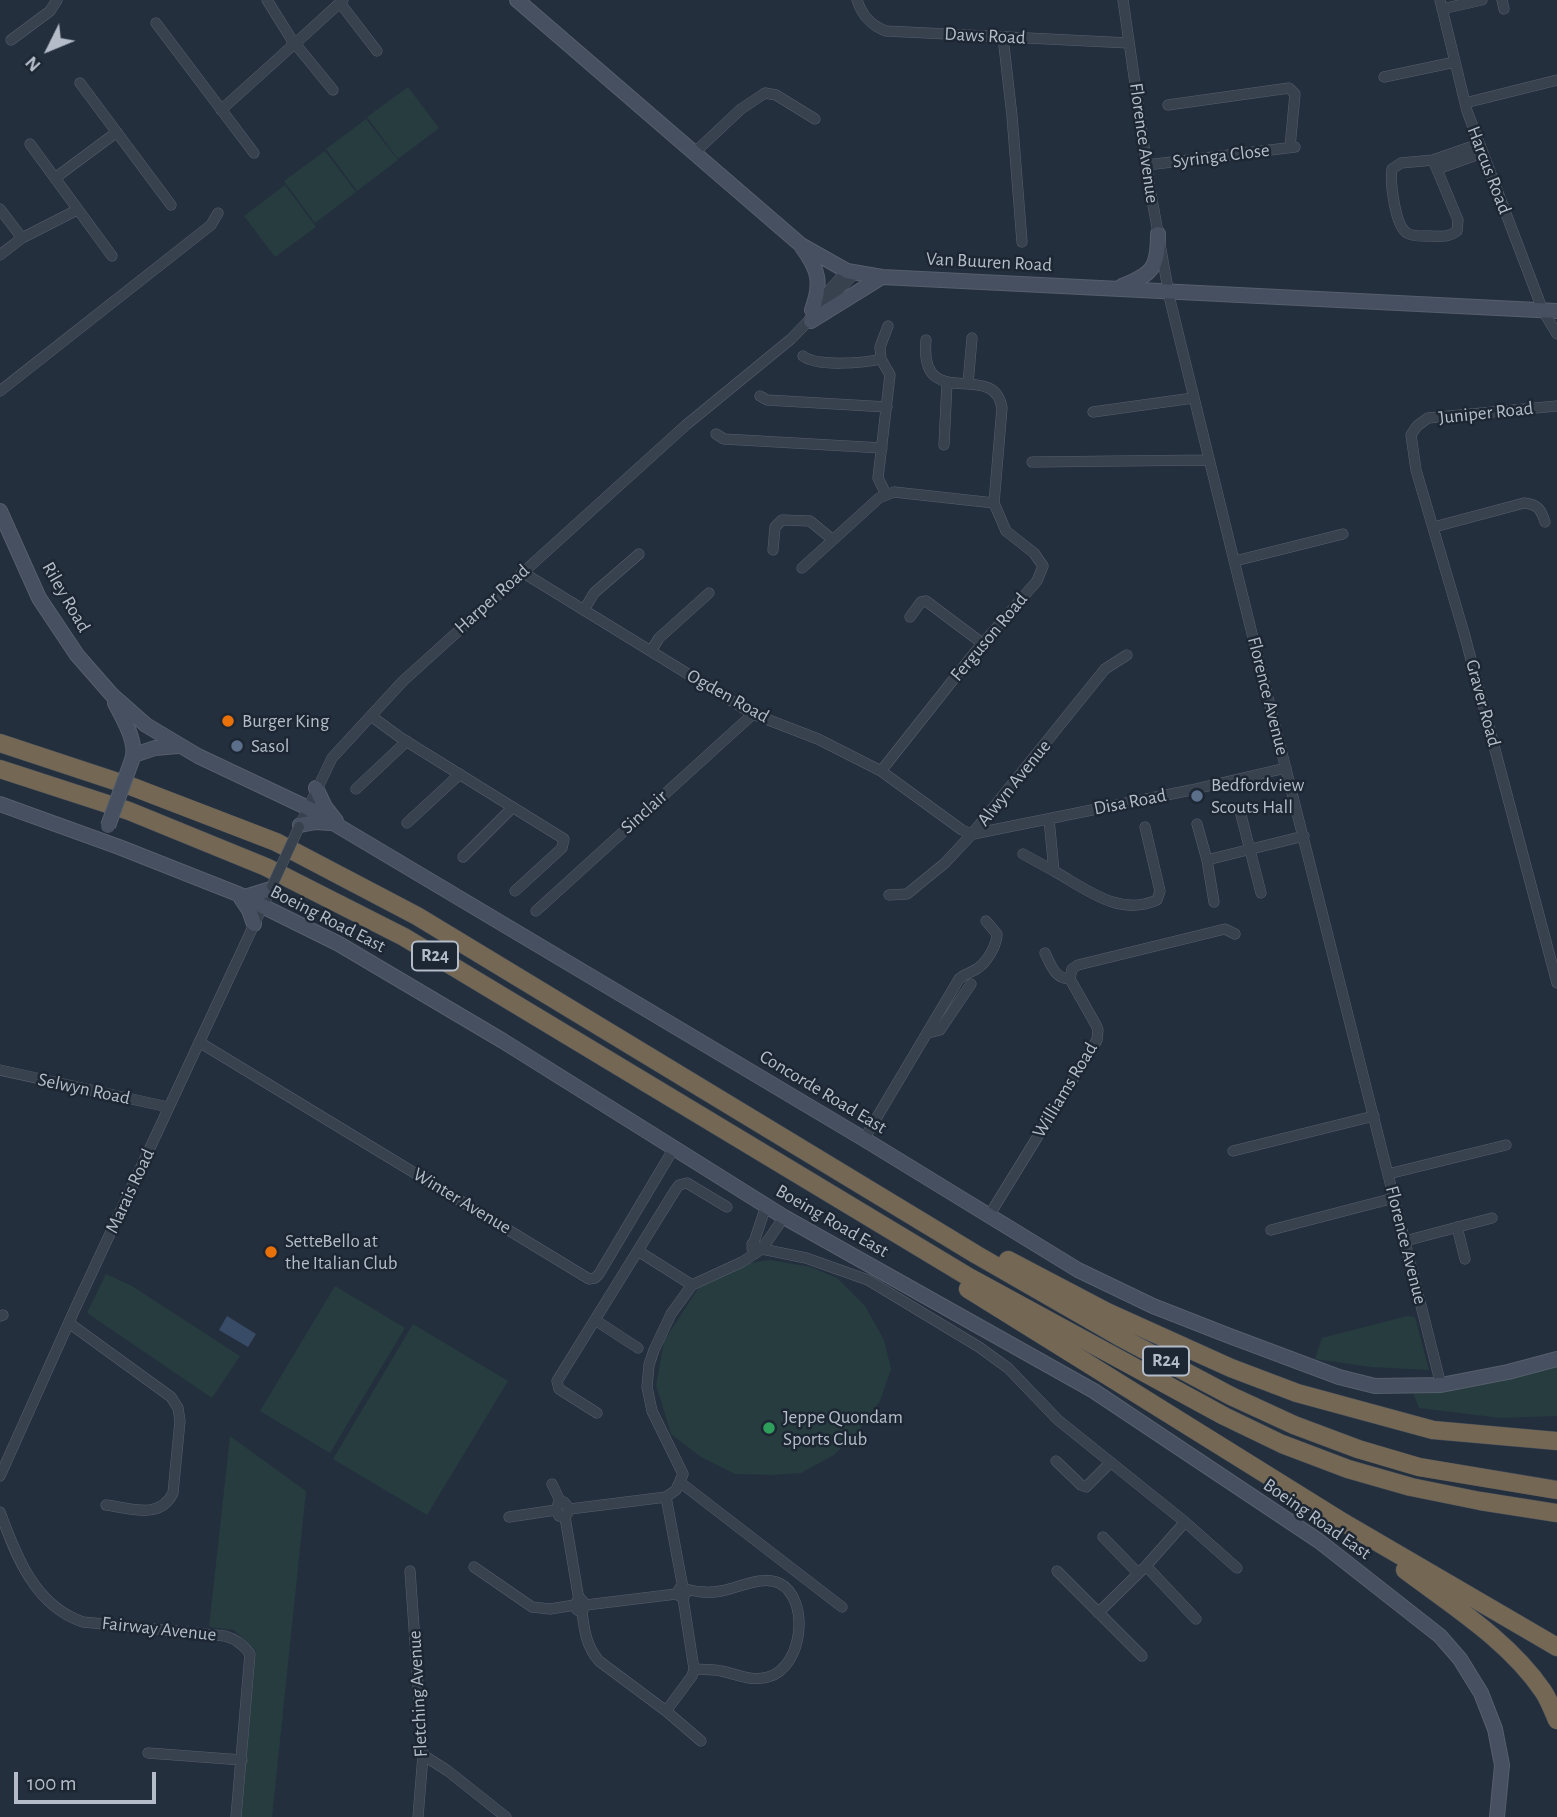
<!DOCTYPE html>
<style>
body{margin:0}
#map{position:relative;width:1557px;height:1817px;overflow:hidden;background:#242f3e;font-family:"Alegreya Sans",sans-serif}
canvas{display:block}
.north{position:absolute;left:14px;top:14px;width:70px;height:70px;-webkit-text-stroke:5px #1d2633;paint-order:stroke;rotate:227deg;font-size:19px;font-weight:700;line-height:28px;text-align:center;color:#b4bcc9}
.north::after{content:'';display:block;margin:auto;width:24px;height:32px;background:#b4bcc9;clip-path:polygon(50% 0,100% 100%,50% 72%,0 100%)}
.scale{position:absolute;left:14px;top:1772px;width:142px;height:32px;box-sizing:border-box;border:4px solid #b4bcc9;border-top:0;padding-left:9px;font-size:21px;line-height:24px;white-space:nowrap;color:#b4bcc9;-webkit-text-stroke:5px #1d2633;paint-order:stroke}
</style>
<div id="map">
<canvas width="1557" height="1817"></canvas>
<div class="north">N</div>
<div class="scale">100 m</div>
</div>
<script>
const ctx = document.querySelector('canvas').getContext('2d');
ctx.lineJoin = 'round';
function paint(path, color) { ctx.fillStyle = color; ctx.fill(path, 'evenodd'); }
function strokePath(path, color, width, dash) { ctx.strokeStyle = color; ctx.lineWidth = width; ctx.lineCap = dash ? 'butt' : 'round'; ctx.setLineDash(dash || []); ctx.stroke(path); }
function drawText(font, color, halo, rows, align = 'center') {
  ctx.font = font + ' "Alegreya Sans",sans-serif'; ctx.lineWidth = 5; ctx.setLineDash([]); ctx.textBaseline = 'middle'; ctx.strokeStyle = halo; ctx.fillStyle = color; for (const [text, x, y, turn = 0] of rows) {
    ctx.save(); ctx.translate(x, y); ctx.rotate((+turn || 0) * Math.PI / 180); ctx.textAlign = isNaN(turn) ? turn : align; if (halo) ctx.strokeText(text, 0, 0); ctx.fillText(text, 0, 0); ctx.restore();
  }
}
paint(new Path2D(`
 M408,87l31,41 -41,31 -31,-42z
 M366,119l32,41 -41,31 -31,-42z
 M325,151l31,41 -41,31 -31,-42z
 M285,185l31,42 -41,30 -31,-41z
 M770,1260l41,7 26,11 28,28 19,34 7,29 -11,32 -20,28 -26,26 -33,18 -28,2 -38,-1 -34,-17 -30,-23 -15,-49 8,-44 35,-54 43,-23z
 M106,1274l26,12 108,70 -28,42 -125,-85z
 M335,1286l70,42 -75,125 -70,-42z
 M1407,1316l8,1 14,53 -58,-3 -56,-8 7,-21z
 M413,1324l95,57 -81,134 -94,-56z
 M1557,1360v56l-56,2 -82,-10 -6,-15 71,-9z
 M230,1436l76,55 -34,326h-32l16,-166 -22,-21 -25,-3z`), '#263c3f');
paint(new Path2D(`
 M227,1316l29,18 -8,13 -29,-17z`), '#394c67');
const street = new Path2D(`
 M267,0l25,40
 M857,0c5,15 13,25 29,31l243,12
 M1123,0l27,188 20,112 86,350 185,735
 M1440,0l27,111 76,200 14,23
 M1502,0l2,9
 M340,3l37,48
 M1442,9l40,-9
 M156,23l98,130
 M1003,37l9,79 10,126
 M11,40l39,-29 7,-11
 M298,41l-6,-1v6h5l1,-5 45,-41
 M297,46l36,44
 M1384,77l71,-15
 M80,83l91,122
 M1465,103l92,-23
 M1168,105l121,-17 6,6 -5,53
 M221,110l71,-64
 M30,144l82,112
 M693,154l48,-45 24,-16 11,2 39,24
 M1433,160l25,60 -1,11c-9,7 -17,5 -27,5 -7,0 -17,1 -23,-3 -12,-7 -17,-51 -15,-64l9,-6 32,-3 46,-16
 M1147,165l148,-18
 M1437,169l45,-16
 M55,178l62,-46
 M0,209l22,29
 M0,255l22,-17 55,-28
 M819,301l28,-30
 M926,340c-7,75 68,18 76,68l-8,95
 M803,356c14,11 61,7 78,3
 M968,384l4,-46
 M0,391l211,-166 7,-12
 M760,396l7,4 120,7
 M1557,406l-129,12 -11,8 -6,9 5,35 48,163 93,350
 M1093,412l100,-14
 M716,434l8,5 158,9
 M944,445l3,-62
 M1032,462l176,-2
 M886,494l-8,-16 12,-103 -9,-16 -1,-12 8,-21
 M1434,527l90,-24c13,1 17,6 21,19
 M773,550l2,-23 7,-7 28,1 23,19
 M1235,561l108,-27
 M802,568l77,-70 15,-6 100,11 12,28 28,22 9,13 -6,15 -61,70 -95,120
 M522,572l231,142 65,25 63,32 81,59 10,4
 M584,610l10,-17 45,-39
 M910,617l11,-15 5,-1 56,42
 M651,651l8,-13 50,-45
 M371,716l30,22 163,101 -2,9 -47,43
 M356,789l51,-48
 M1240,811l21,82
 M407,823l53,-49
 M1197,824l10,36
 M299,827l33,-69 71,-77 283,-256 105,-86 64,-66
 M973,834l218,-44 95,-22
 M1023,854l31,17 -5,-52
 M463,857l50,-50
 M1054,871c32,18 65,46 103,29l3,-9 -15,-64
 M889,895l18,-1 38,-31 27,-29 133,-165 22,-14
 M1214,902l-7,-42 97,-24
 M536,911l217,-197
 M1045,953c6,12 10,26 25,26
 M928,1033l12,-3 31,-46
 M199,1042l390,237 6,-1 4,-4 75,-126
 M0,1070l168,37
 M864,1139l95,-160c6,-6 13,-6 19,-11 9,-6 19,-23 19,-34l-11,-13
 M1233,1151l141,-35
 M1388,1174l118,-29
 M990,1214l107,-174 1,-10 -2,-5 -26,-46 2,-10 6,-4 147,-36 10,5
 M1457,1227l8,32
 M1271,1230l123,-32
 M1405,1241l87,-23
 M752,1244l10,5 44,9 62,22 111,67 29,21 50,52 127,102 52,46
 M752,1248l14,-42
 M638,1251l54,34
 M0,1316l3,-1
 M595,1320l43,28
 M69,1323l102,74 7,11 2,13 -7,72c-13,27 -43,15 -67,12
 M597,1413l-38,-24 -2,-8 119,-192 3,-4 8,-2 40,24
 M1056,1461l25,24 5,2 24,-24
 M0,1476l74,-165 198,-425
 M681,1483l161,124
 M552,1484l9,19
 M666,1497l17,91
 M570,1509l-6,-7 -6,2 -2,6 3,6 6,1 5,-8 96,-12 10,-7 7,-16 -31,-63 -5,-24 2,-22 5,-15 17,-36 21,-29 50,-23 20,-13 22,-32
 M0,1512c16,44 35,94 83,110l142,14c11,3 18,8 25,18l-14,163
 M509,1517l47,-7
 M565,1517l14,83
 M1103,1537l35,36
 M1146,1566l50,53
 M474,1567l58,40 18,2 25,-4
 M410,1571l13,184 -5,62
 M1057,1571l85,85
 M687,1591l-4,7 -7,-4 4,-6c13,3 27,6 41,3 18,-3 40,-16 58,-8 31,15 25,84 -11,94 -17,5 -31,-3 -47,-6 -9,-2 -18,-1 -27,-2
 M586,1605l-5,-6 -4,2 -2,4 2,5 5,1 4,-6 90,-11
 M582,1611c2,18 4,35 17,50l67,50 35,30
 M1098,1613l48,-47 39,-44
 M666,1711l26,-35 2,-7 -11,-71
 M148,1753l94,7
 M423,1755l25,16 58,46`);
const secondary = new Path2D(`
 M517,0l284,245 46,26 35,6 675,34
 M802,247c17,23 20,36 10,63
 M1122,286c32,-12 36,-20 36,-52
 M811,321l71,-44
 M0,511l39,87 38,57 35,40 34,30 52,31 110,52 556,331 214,131 75,36 74,29 112,42 36,9 66,-1 67,-13 49,-13
 M115,703c8,15 23,40 17,57
 M134,755l21,-7 23,-2
 M316,788l9,19 11,14
 M0,804l119,43 119,47 101,50 164,97 281,176 310,174 225,150 121,95 20,23 21,34 14,36 7,36 -5,52
 M300,825l16,-3 14,1
 M245,897l26,-8
 M241,898l8,12 5,14`);
const highway = new Path2D(`
 M0,743l133,44 143,55 141,74 560,339 141,81 113,60 63,29 64,24 61,18 138,23
 M0,769l129,42 137,56 138,70 563,339 257,140 58,28 66,25 63,18 69,14 77,12
 M1008,1260l99,52 124,56 66,25 136,37 124,11
 M968,1289l373,232 216,126
 M1405,1570c48,36 104,71 138,121 6,9 10,20 14,29`);
strokePath(street, '#565f6c', 11);
strokePath(secondary, '#565f6c', 16);
strokePath(highway, '#434c59', 19);
strokePath(street, '#38414e', 10);
strokePath(secondary, '#465061', 14);
strokePath(highway, '#746855', 18);
const streetBridge = new Path2D(`
 M272,886l27,-59`);
const secondaryBridge = new Path2D(`
 M108,826l24,-66`);
strokePath(streetBridge, '#565f6c', 11, []);
strokePath(secondaryBridge, '#565f6c', 16, []);
strokePath(streetBridge, '#38414e', 10);
strokePath(secondaryBridge, '#465061', 14);
for (const [x, y, r, color] of [
 [228,721,7,"#e8710a"],
 [237,746,7,"#5c6f8a"],
 [1197,796,7,"#5c6f8a"],
 [271,1252,7,"#e8710a"],
 [769,1428,7,"#2e9e5b"]
]) { const dot = new Path2D(); dot.arc(x, y, r, 0, 2 * Math.PI); ctx.fillStyle = color; ctx.fill(dot); strokePath(dot, '#1d2633', 2.5); }
for (const [x, y, w] of [
 [435,956,46],
 [1166,1361,46]
]) { const box = new Path2D(); box.roundRect(x - w / 2, y - 14.5, w, 29, 5); ctx.fillStyle = '#1d2633'; ctx.fill(box); strokePath(box, '#b4bcc9', 2); }
drawText('bold 18px', '#b4bcc9', null, [
 ["R24",435,956],
 ["R24",1166,1361]
]);
drawText('19px', '#b4bcc9', '#1d2633', [
 ["Daws Road",985,36,3],
 ["Florence Avenue",1144,143,82],
 ["Syringa Close",1221,156,-7],
 ["Harcus Road",1489,170,69],
 ["Van Buuren Road",989,262,3],
 ["Juniper Road",1486,413,-6],
 ["Riley Road",66,597,60],
 ["Harper Road",492,599,-42],
 ["Ferguson Road",989,637,-50],
 ["Ogden Road",728,696,29],
 ["Florence Avenue",1268,696,76],
 ["Graver Road",1483,703,75],
 ["Alwyn Avenue",1014,783,-51],
 ["Disa Road",1130,802,-11],
 ["Sinclair",644,812,-42],
 ["Boeing Road East",328,919,27],
 ["Selwyn Road",84,1089,12],
 ["Williams Road",1065,1090,-59],
 ["Concorde Road East",823,1092,31],
 ["Marais Road",130,1191,-65],
 ["Winter Avenue",462,1201,31],
 ["Boeing Road East",832,1221,30],
 ["Florence Avenue",1406,1245,76],
 ["Boeing Road East",1317,1519,35],
 ["Fairway Avenue",159,1629,6],
 ["Fletching Avenue",418,1694,-93]
]);
drawText('19px', '#b4bcc9', '#1d2633', [
 ["Burger King",242,721],
 ["Sasol",251,746],
 ["Bedfordview",1211,785],
 ["Scouts Hall",1211,807],
 ["SetteBello at",285,1241],
 ["the Italian Club",285,1263],
 ["Jeppe Quondam",783,1417],
 ["Sports Club",783,1439]
], 'left');
</script>
